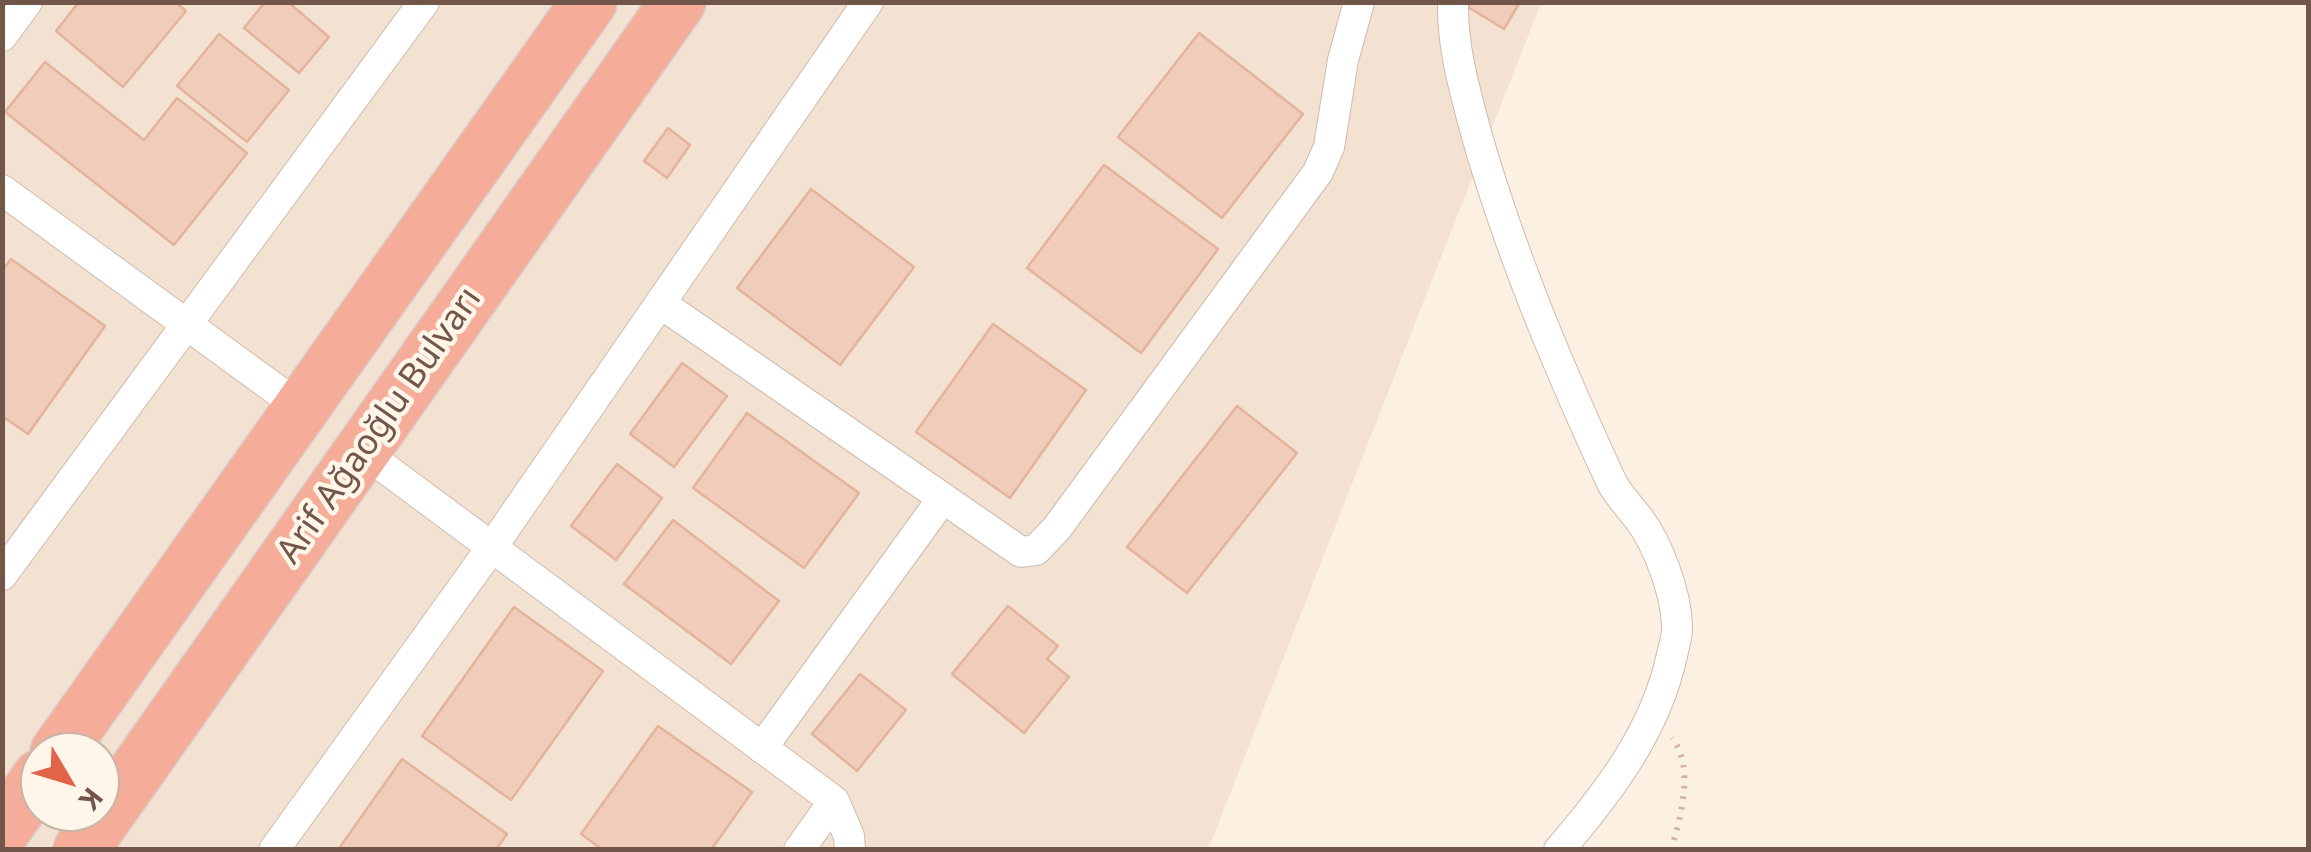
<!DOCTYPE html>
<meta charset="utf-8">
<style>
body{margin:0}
#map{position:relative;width:2311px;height:852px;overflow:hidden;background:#fcf0e2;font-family:"Noto Sans",sans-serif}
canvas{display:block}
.frame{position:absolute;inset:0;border:5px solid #725649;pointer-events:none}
.north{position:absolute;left:20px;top:732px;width:100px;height:100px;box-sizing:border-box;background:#fff5e8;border:2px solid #c7b5a8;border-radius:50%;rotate:128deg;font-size:28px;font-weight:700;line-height:40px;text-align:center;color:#725649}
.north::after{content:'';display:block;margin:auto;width:35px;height:45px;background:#e36349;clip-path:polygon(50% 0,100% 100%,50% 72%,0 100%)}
</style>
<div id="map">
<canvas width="2311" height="852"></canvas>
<div class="frame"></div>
<div class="north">K</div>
</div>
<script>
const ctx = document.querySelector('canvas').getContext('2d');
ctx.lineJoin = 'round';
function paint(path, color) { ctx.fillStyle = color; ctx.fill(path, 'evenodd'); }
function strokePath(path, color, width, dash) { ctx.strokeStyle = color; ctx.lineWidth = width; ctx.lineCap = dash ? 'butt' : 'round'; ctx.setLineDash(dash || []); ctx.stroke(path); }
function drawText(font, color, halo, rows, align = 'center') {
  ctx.font = font + ' "Noto Sans",sans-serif'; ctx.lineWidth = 9; ctx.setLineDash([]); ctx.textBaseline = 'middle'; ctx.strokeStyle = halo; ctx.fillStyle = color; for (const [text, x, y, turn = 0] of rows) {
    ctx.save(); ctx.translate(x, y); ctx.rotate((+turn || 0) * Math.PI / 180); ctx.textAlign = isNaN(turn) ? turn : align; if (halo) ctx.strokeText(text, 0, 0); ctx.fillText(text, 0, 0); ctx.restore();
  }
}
paint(new Path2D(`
 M2,3h1539l-333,847 -1205,-1zM40,752h60v60h-60z`), '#f3e2d1');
const building = new Path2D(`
 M79,2h96l11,9 -63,76 -67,-56z
 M265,2h23l41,35 -30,36 -55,-45z
 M1471,2h49l-16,27 -36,-22z
 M1199,33l104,81 -81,104 -104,-81z
 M219,34l70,56 -42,52 -70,-56z
 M45,62l99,78 33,-42 70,55 -73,92 -169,-133z
 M668,128l22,17 -23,33 -23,-17z
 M1104,165l114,84 -77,104 -114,-85z
 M811,189l103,78 -74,98 -103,-77z
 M11,259l94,67 -77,108 -26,-18v-145z
 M993,324l93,66 -76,108 -94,-66z
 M682,363l45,33 -53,71 -44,-33z
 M1237,406l60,47 -110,140 -60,-46z
 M747,413l112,80 -55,75 -111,-80z
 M617,464l45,34 -46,62 -45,-34z
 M673,520l106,81 -48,63 -107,-80z
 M1008,606l50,40 -11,13 22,18 -45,56 -72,-59z
 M514,607l89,64 -92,129 -89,-64z
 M860,674l46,36 -49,61 -45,-37z
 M658,726l94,66 -41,58h-108l-22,-16z
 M402,759l105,75 -11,16h-158z`);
paint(building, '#f0cdba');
strokePath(building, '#e3b39b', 2.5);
const street = new Path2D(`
 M1453,2c-1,43 11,86 22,127 34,121 84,240 137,354 7,13 18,24 27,36 19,25 37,74 38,106 1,9 -3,21 -5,30 -16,75 -63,137 -113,195
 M2,36l25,-34
 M2,190l298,217
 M660,303l361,249 15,-2 21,-22 261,-356 11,-25 14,-87 16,-58
 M362,451l472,350 15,35 1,14
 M2,575l422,-573
 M762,748l181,-250
 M274,850l218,-303 376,-545
 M799,850l35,-49`);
const highway = new Path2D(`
 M58,752l531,-750
 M2,831l38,-54
 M81,850l597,-848`);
strokePath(street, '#cfbaac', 32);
strokePath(highway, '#d8d0cc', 58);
strokePath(new Path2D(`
 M1671,850c10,-34 24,-83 1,-112`), '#d5b09e', 6, [2.5, 8]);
strokePath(street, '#fff', 30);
strokePath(highway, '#f5ad9a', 55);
drawText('35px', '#725649', '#fff5e8', [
 ["Arif Ağaoğlu Bulvarı",380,426,-55]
]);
</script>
